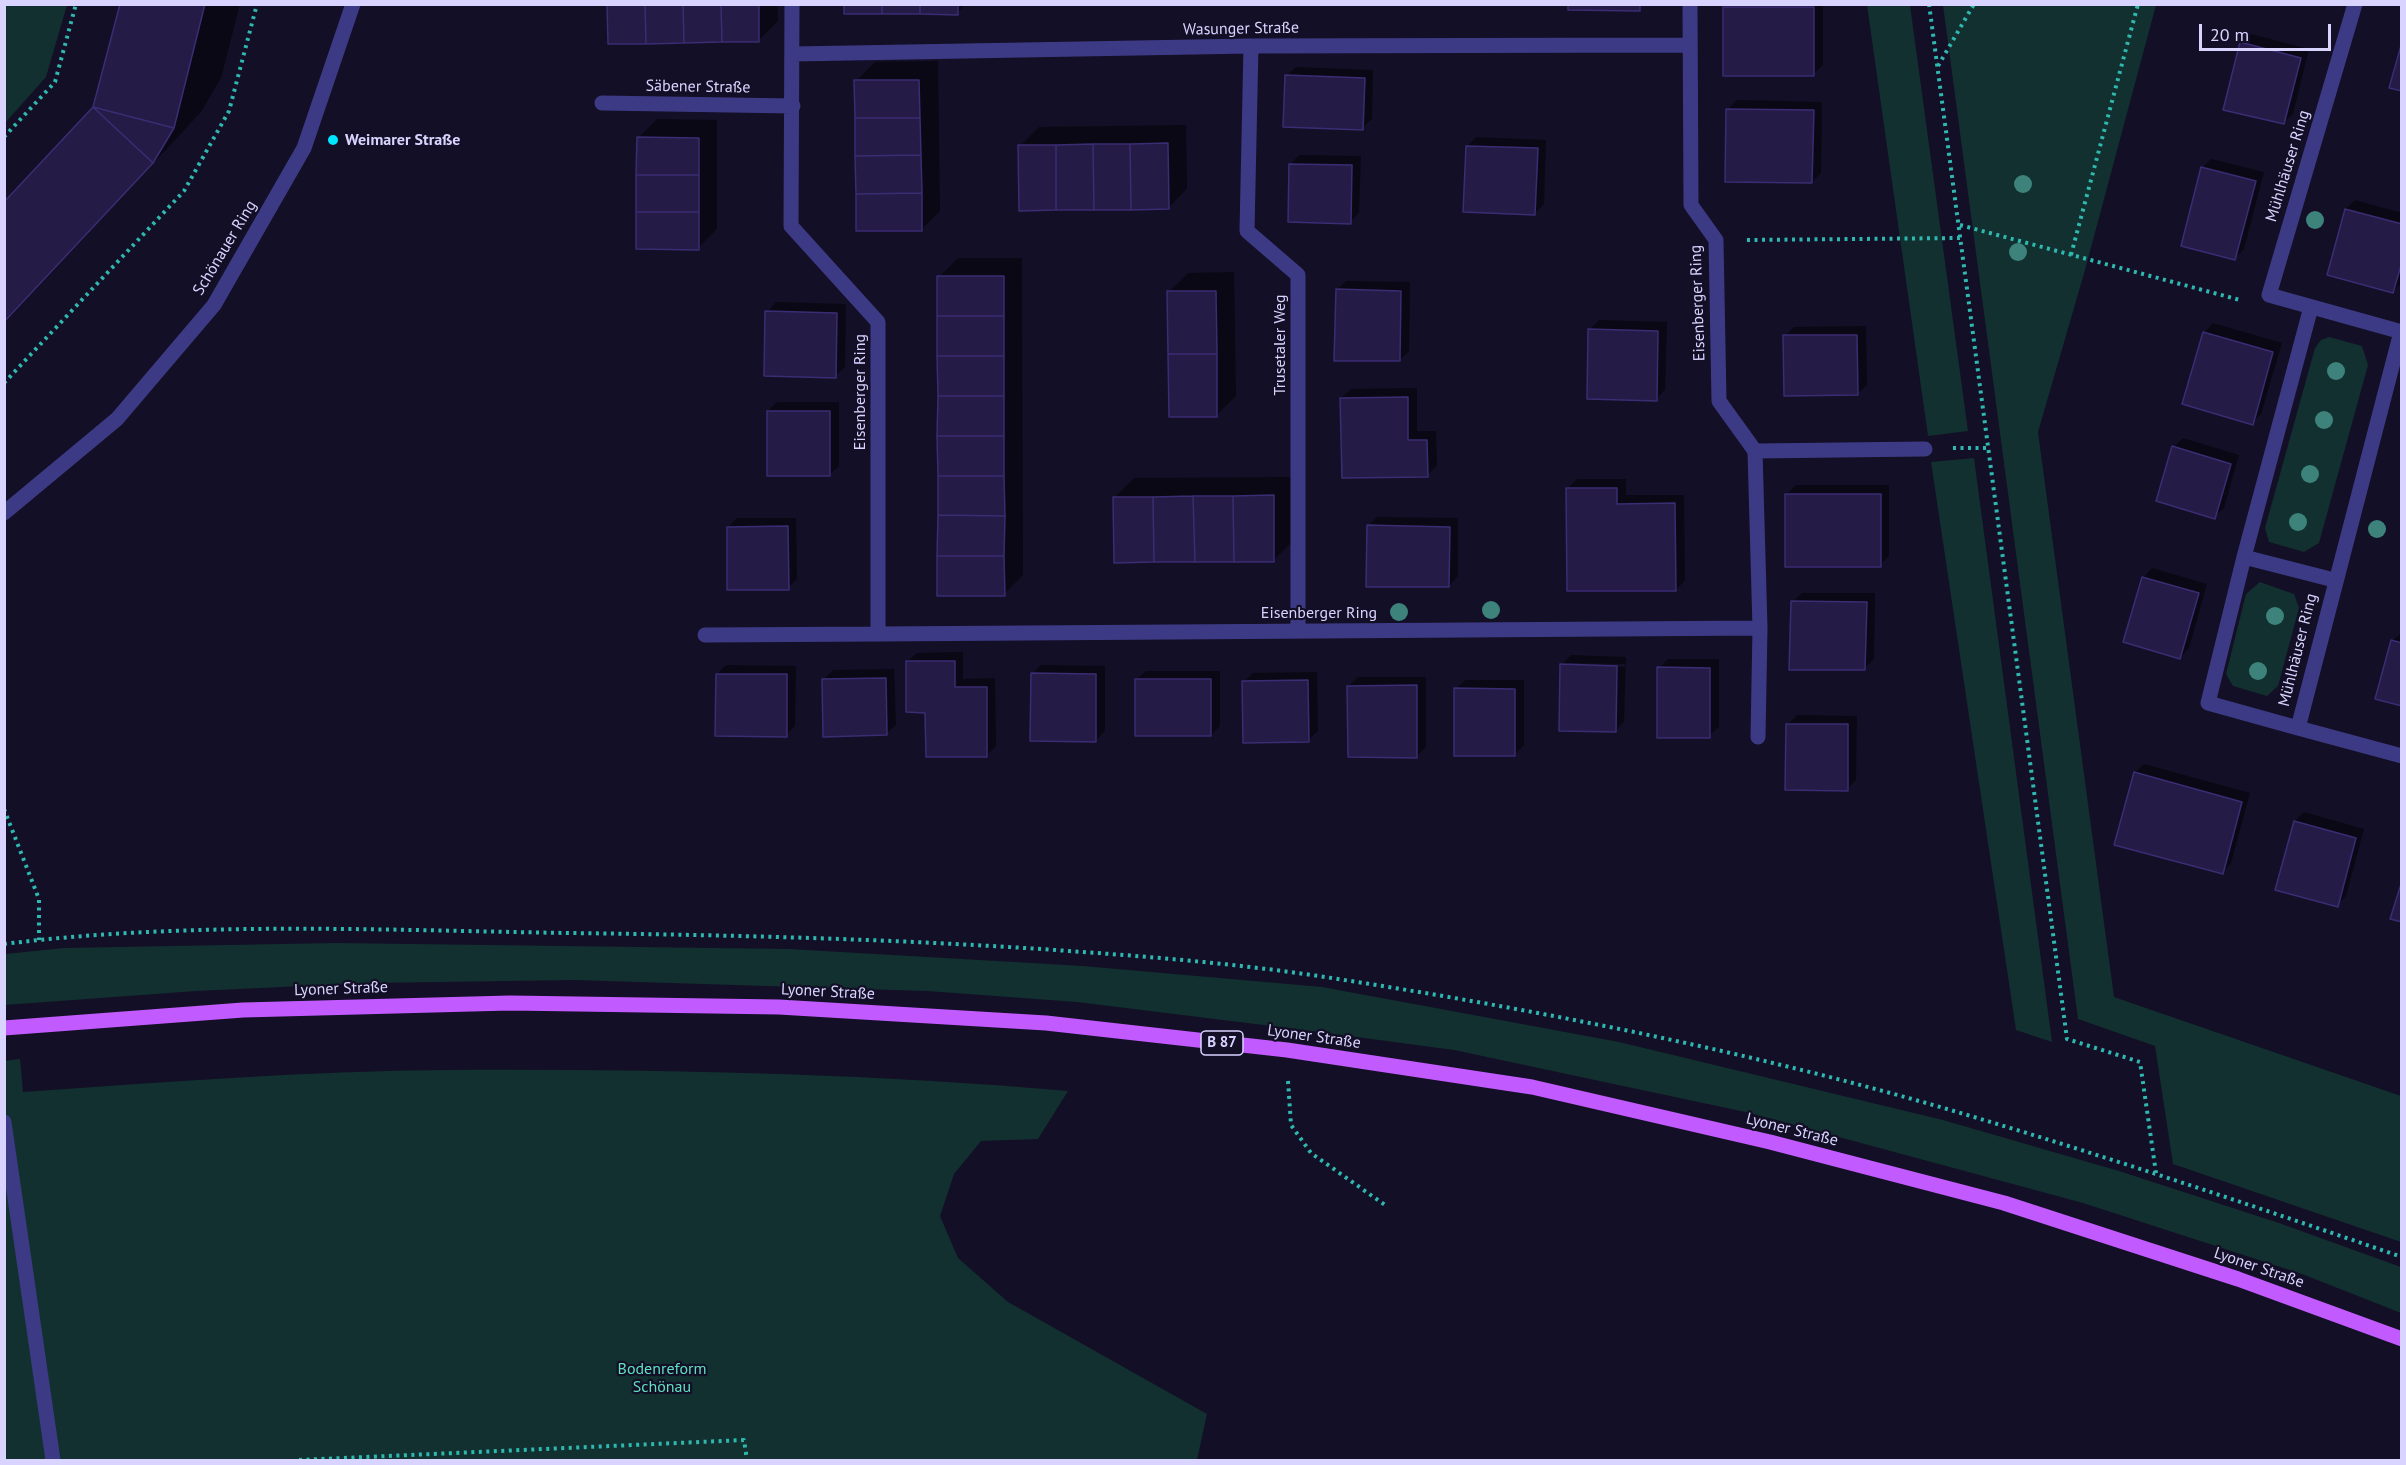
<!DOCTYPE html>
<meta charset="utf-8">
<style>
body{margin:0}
#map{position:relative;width:2406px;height:1465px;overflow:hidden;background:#130f26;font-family:"PT Sans",sans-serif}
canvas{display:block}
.frame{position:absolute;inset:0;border:6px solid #d9d4ff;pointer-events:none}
.scale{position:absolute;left:2199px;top:24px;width:132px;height:27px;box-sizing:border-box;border:3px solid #d9d4ff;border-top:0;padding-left:8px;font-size:18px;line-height:21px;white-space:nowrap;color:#d9d4ff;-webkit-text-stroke:4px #130f26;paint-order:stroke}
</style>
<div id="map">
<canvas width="2406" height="1465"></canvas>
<div class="frame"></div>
<div class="scale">20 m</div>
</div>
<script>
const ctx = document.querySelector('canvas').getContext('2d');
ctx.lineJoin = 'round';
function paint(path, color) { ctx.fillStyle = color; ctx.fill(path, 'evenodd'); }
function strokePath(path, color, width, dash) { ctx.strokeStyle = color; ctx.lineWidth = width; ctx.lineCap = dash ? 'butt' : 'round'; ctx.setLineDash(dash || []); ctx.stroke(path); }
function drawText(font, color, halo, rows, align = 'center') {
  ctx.font = font + ' "PT Sans",sans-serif'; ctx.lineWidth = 4.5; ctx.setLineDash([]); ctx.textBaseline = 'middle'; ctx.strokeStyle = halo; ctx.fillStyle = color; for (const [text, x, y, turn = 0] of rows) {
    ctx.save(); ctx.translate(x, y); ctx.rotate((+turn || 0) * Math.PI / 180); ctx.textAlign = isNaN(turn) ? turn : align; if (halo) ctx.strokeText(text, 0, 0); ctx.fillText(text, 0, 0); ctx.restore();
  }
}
paint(new Path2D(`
 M5,4l62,1 -21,72 -41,46z
 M1867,5h43l58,426 -40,5z
 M1943,5h213l-71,265 -47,162 76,565 287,99v146l-228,-78 -18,-118 -77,-27z
 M2329,337l33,9 6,19 -49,178 -15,9 -35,-10 -4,-14 50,-180 6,-8z
 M1974,458l78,584 -36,-12 -85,-568z
 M2260,582l34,12 5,14 -21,78 -11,10 -34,-10 -7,-12 20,-80z
 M336,943l453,6 294,17 239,21 297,55 324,78 176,51 160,52 122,44v46l-99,-39 -219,-71 -333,-90 -296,-63 -150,-20 -227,-28 -150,-11 -352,-11 -206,3 -173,8 -191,14v-51l59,-6z
 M20,1059l3,33c142,-10 283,-21 425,-22 207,-1 414,3 620,21l-30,48 -57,2 -27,33 -14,42 18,42 50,44 199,112 -10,46h-1192l-1,-399z`), '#12302f');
paint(new Path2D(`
 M121,4h119l-19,74 -20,34 -197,212v-120l91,-96z
 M609,4h168l1,17 -19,19z
 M846,4h120l-9,9z
 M1728,4h95v61l-10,9 -88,-66z
 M2251,34l58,15 -16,65 -10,9 -42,-80z
 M938,61l2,150 -19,19 -65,-149 19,-19z
 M1296,67l77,3 -1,49 -10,9 -76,-52z
 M1737,100l85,2 -1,71 -9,9 -85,-72z
 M657,119l60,1v109l-19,19 -60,-110z
 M1186,125l1,64 -19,19 -148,-62 19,-19z
 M1476,137l70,3 -2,64 -9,9 -68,-66z
 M1299,155l62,1 -2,57 -9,9 -60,-57z
 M2211,159l53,13 -20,77 -9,9 -33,-90z
 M2355,200l47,13v69l-9,9 -47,-82z
 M958,258h64l1,317 -19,19 -65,-317z
 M1234,272l2,124 -19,19 -48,-123 19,-19z
 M1346,281l64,1 -1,69 -9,9 -63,-70z
 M776,302l70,2 -1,63 -10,9 -68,-64z
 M1599,320l68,2 -2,68 -9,9 -66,-70z
 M2213,323l69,20 -21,71 -9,9 -48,-90z
 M1866,326l1,59 -10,9 -72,-58 9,-9z
 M1417,388v43h19l1,35 -10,9 -86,-77 10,-9z
 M777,402h62v64l-10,9 -61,-64z
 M2183,438l56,17 -15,53 -10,9 -40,-70z
 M1292,477l1,64 -19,19 -159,-63 19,-19z
 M1577,479h49v16h58l1,85 -9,10 -108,-102z
 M1796,485h93v71l-9,9 -93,-71z
 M1377,517l81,1v58l-9,10 -81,-60z
 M737,518h59l1,61 -9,9 -60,-61z
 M2152,568l55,16 -18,64 -9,10 -37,-80z
 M1802,593h73l-1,66 -9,9 -73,-66z
 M2402,632v73l-10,-64z
 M963,652v27l32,-1 1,68 -9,9 -60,-44 -20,-49 10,-9z
 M1571,655l55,2 -2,65 -9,9 -53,-67zM1568,663l57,1v3l-57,-1z
 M1668,659h51v68l-10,9 -50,-68z
 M726,665l70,1 -1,60 -9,9 -69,-61z
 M1041,665l64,1v65l-9,9 -64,-66z
 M894,669l2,56 -10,9 -63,-54 10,-10z
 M1146,671h74v55l-9,9 -75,-55z
 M1317,672l1,59 -10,9 -64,-58 9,-9z
 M1358,677h68v70l-9,9 -68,-70z
 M1465,680h59v65l-9,9 -59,-65z
 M1797,715l60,1 -1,64 -9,9 -60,-64z
 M2144,764l106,29 -19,70 -9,10 -87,-100z
 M2304,812l60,17 -18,67 -9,9 -42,-84z`), '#0007');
const building = new Path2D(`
 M120,4h85l-31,124 -81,-21z
 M607,4h38l1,40h-38z
 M645,4h38l1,39 -38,1z
 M683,4h38l1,38 -38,1z
 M721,4h38v38h-37z
 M844,4h38v10h-38z
 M882,4h38v10h-38z
 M920,4h38v11l-38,-1z
 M1568,4h72v7l-72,-1z
 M1723,7h91v69h-91z
 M2240,42l61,16 -17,66 -61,-14z
 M2402,42v49l-13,-3z
 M1285,75l80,3 -2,52 -80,-3z
 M854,80h65l1,38h-65z
 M93,107l81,21 -21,35z
 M93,107l60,56 -149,159v-120z
 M1726,109l88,1 -2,73 -87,-1z
 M855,118h65l1,37 -66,1z
 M637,137l62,1v37h-63z
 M1168,143l1,66 -38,1 -1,-66z
 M1093,144l1,66h-38v-65z
 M1093,144h37l1,66h-37z
 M1018,145h38v65l-37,1z
 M1466,146l72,2 -3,67 -72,-3z
 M921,155l1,38 -66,1 -1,-38z
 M1289,164l63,1 -1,59 -63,-2z
 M2201,167l55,14 -21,79 -54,-14z
 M636,175h63v37h-63z
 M922,193v38h-66v-37z
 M2345,209l57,15v38l-9,31 -66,-18z
 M636,212h63v38l-63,-1z
 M937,276h67v40h-67z
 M1336,289l65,2 -1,70h-66z
 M1167,291h49l1,63h-49z
 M765,311l72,2 -1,65 -72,-2z
 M937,316h67v40h-67z
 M1588,329l70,2 -1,70 -70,-2z
 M2203,332l70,20 -20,73 -71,-21z
 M1783,335h74l1,60 -74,1z
 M1168,354h49v63h-48z
 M937,356h67v40h-66z
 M938,396h66v40h-67z
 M1408,397v43h19l1,37 -86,1 -2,-80z
 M767,411h63v65h-63z
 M937,436h67v40h-66z
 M2172,446l59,18 -16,55 -59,-18z
 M938,476h66l1,40 -67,-1z
 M1566,488h51v16l58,-1 1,88h-109z
 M1785,494h96v73h-96z
 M1274,495v67h-40l-1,-66z
 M1193,496h40l1,66h-39z
 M1193,496l2,66h-41l-1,-65z
 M1113,497h40l1,65 -40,1z
 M938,515l67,1 -1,40h-67z
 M1367,525l83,2 -1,60h-83z
 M788,526l1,64h-62v-63z
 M937,556h67l1,40h-68z
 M2142,577l57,16 -19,66 -57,-17z
 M1791,601l76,1 -2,68h-76z
 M2391,640l11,3v63l-27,-7z
 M906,661h49v26h32v70h-61l-1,-44 -19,-1z
 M1560,664l57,2 -1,66 -57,-1z
 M1657,667l53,1v70h-53z
 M1031,673l65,1v68l-66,-1z
 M716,674h71v63l-72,-1z
 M886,678l1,57 -64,2 -1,-58z
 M1135,679h76v57h-76z
 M1308,680l1,62 -66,1 -1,-62z
 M1417,685v73l-69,-1 -1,-71z
 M1454,688l61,1v67h-61z
 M1786,724h62v67l-63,-1z
 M2134,772l108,30 -19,72 -109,-29z
 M2294,821l62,17 -18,69 -63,-17z
 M2402,881v41l-12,-3z`);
paint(building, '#241b47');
strokePath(building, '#3b2d73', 1.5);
strokePath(new Path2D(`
 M1929,4l138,1035 73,23 16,111
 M1938,66l36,-62
 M4,137l51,-55 21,-78
 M1960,225l280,75
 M1747,240l215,-2
 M2071,255l67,-251
 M4,383l180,-192 45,-80 28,-107
 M1953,448h36
 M4,809l35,90v41
 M4,944c186,-23 377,-14 563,-11 168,2 335,6 502,18 85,6 171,13 256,26 209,32 419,73 622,132 153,45 304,96 455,148
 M1288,1081l3,44 20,28 74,52
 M299,1460l445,-20 3,20`), '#2fb8b0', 4, [3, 4.5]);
strokePath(new Path2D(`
 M4,1122l49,338`), '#3d3a85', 15);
strokePath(new Path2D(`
 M792,4l-1,222 87,96v312l882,-6 -5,-177 -36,-50 -3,-161 -25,-35 -1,-201
 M2355,4l-86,291 133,37
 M1251,46l-4,185 51,44v356
 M793,54l458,-8 438,-1
 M602,103l191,3
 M2401,332l-103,396 104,28
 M1755,451l170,-2
 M4,513l113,-94 97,-114 90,-157 49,-144
 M2244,557l90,23
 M705,635l173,-1
 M2298,728l-90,-25 36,-146 67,-250
 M1758,737l2,-109`), '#3d3a85', 15);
strokePath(new Path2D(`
 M4,1028l239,-18 267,-7 269,4 267,16 241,27 245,37 238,55 234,61 234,76 164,60`), '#c25bff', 15);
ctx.fillStyle = '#3d827b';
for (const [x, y] of [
 [2023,184],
 [2315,220],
 [2018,252],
 [2336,371],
 [2324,420],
 [2310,474],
 [2298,522],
 [2377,529],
 [1491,610],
 [1399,612],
 [2275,616],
 [2258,671]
]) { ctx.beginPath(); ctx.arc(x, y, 9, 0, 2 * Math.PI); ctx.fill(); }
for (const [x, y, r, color] of [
 [333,140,6,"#00e5ff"]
]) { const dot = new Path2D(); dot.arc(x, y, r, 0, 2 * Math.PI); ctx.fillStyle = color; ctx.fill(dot); strokePath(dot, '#130f26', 2); }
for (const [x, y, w] of [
 [1222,1043,42]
]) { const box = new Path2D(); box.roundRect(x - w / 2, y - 12, w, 24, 4.5); ctx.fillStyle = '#130f26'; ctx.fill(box); strokePath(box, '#d9d4ff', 1.5); }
drawText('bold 15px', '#d9d4ff', null, [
 ["B 87",1222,1043]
]);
drawText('16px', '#d9d4ff', '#130f26', [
 ["Wasunger Straße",1241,29,-1],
 ["Säbener Straße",698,87,1],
 ["Mühlhäuser Ring",2288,166,-73],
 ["Schönauer Ring",225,248,-59],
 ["Eisenberger Ring",1698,303,-92],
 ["Trusetaler Weg",1280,345,-90],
 ["Eisenberger Ring",860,392,-90],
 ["Eisenberger Ring",1319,613],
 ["Mühlhäuser Ring",2298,650,-76],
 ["Lyoner Straße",341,989,-2],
 ["Lyoner Straße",828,992,3],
 ["Lyoner Straße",1314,1037,8],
 ["Lyoner Straße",1792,1130,14],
 ["Lyoner Straße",2259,1268,19]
]);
drawText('bold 16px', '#d9d4ff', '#130f26', [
 ["Weimarer Straße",345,140]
], 'left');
drawText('16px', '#5fe0c0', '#130f26', [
 ["Bodenreform",662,1369],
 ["Schönau",662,1387]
]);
</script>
